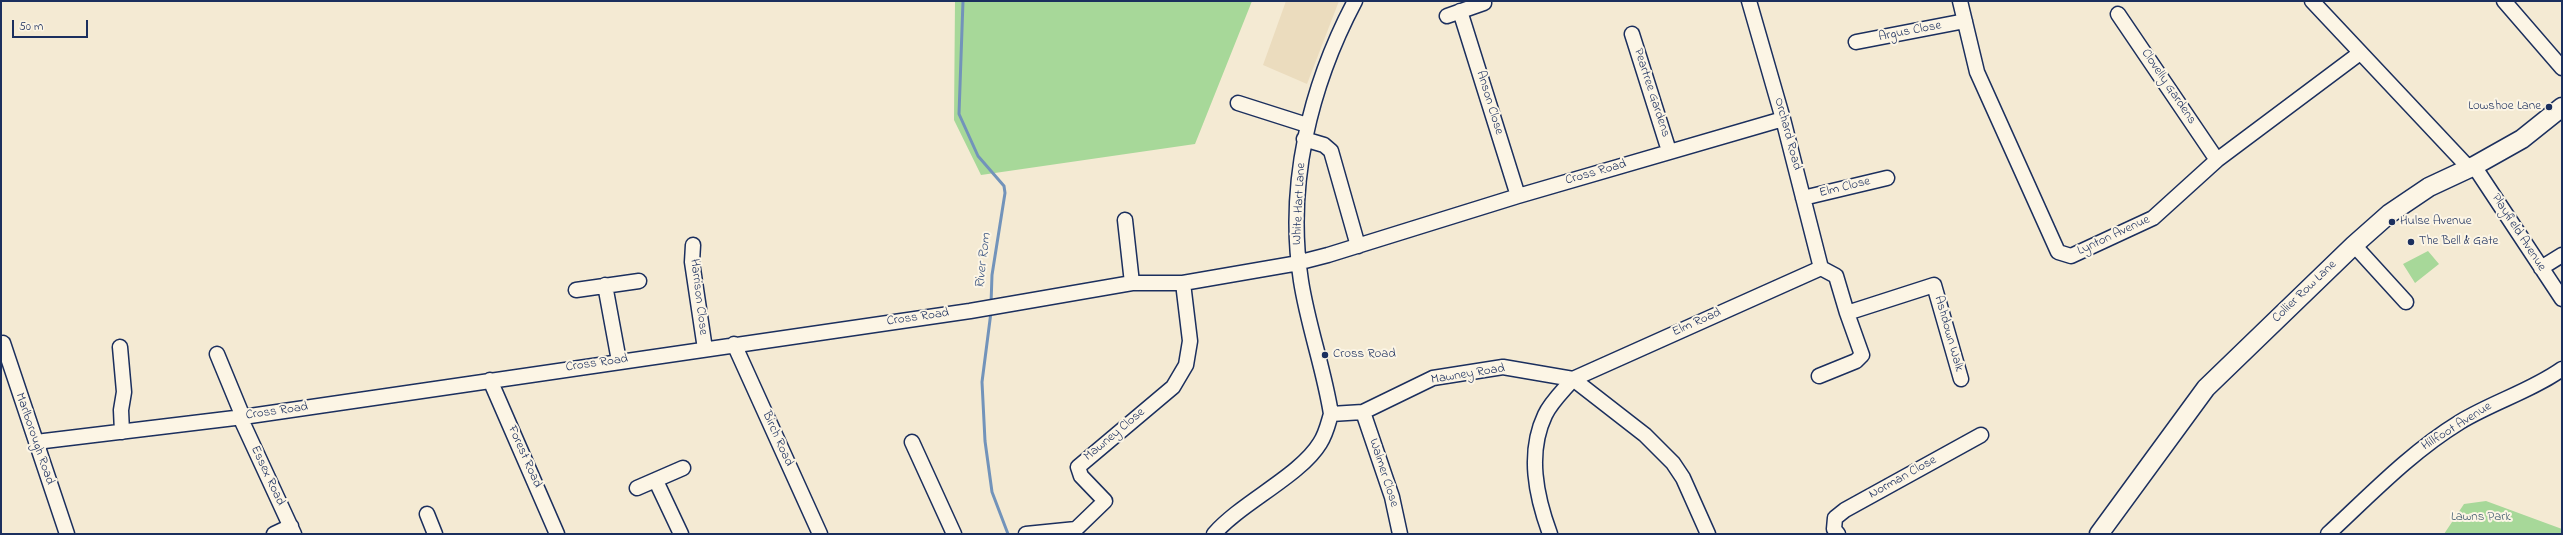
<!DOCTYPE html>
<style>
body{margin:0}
#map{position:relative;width:2563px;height:535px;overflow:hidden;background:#f4ead3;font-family:"Indie Flower",sans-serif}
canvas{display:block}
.frame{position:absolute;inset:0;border:2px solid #1b2f5e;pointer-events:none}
.scale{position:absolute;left:12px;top:20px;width:76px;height:18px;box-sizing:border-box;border:2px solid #1b2f5e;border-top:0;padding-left:5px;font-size:12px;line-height:14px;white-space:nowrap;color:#1b2f5e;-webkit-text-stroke:3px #fcf5e5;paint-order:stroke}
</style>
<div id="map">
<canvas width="2563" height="535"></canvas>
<div class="frame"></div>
<div class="scale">50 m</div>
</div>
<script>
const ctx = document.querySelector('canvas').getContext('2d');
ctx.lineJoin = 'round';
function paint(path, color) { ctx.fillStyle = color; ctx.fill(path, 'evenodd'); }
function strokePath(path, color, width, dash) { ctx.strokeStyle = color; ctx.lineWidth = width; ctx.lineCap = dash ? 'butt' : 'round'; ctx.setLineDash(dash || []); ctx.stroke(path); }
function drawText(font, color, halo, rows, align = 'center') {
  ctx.font = font + ' "Indie Flower",sans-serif'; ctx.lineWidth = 4; ctx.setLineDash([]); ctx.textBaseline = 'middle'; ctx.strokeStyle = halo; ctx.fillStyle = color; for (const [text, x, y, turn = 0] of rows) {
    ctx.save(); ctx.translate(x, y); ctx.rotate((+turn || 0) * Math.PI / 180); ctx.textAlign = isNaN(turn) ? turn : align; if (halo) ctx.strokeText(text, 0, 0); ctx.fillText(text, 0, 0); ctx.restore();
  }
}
paint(new Path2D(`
 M1286,1h53l-32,83 -44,-19z`), '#ebdcbe');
paint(new Path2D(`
 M955,1h297l-57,143 -214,31 -27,-55z
 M2428,251l11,13 -24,19 -12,-19z
 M2486,501l76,28v5h-118l20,-30z`), '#a7d899');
strokePath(new Path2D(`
 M963,1l-4,113 19,42 26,30 1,7 -13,82 -1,29
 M991,312l-9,70 3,59 7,51 16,42`), '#7293ba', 3);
const minor = new Path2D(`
 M1749,1l34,118 38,149
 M1960,1l17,71 81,180 13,4 82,-38 64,-58 143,-107
 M2312,1l157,167
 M2504,1l58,67
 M1460,11l58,185
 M2118,14l99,146
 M1447,16l37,-13
 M1632,34l37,117
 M1856,42l109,-21
 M1238,103l69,22
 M1304,139l20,6 7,6 27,95
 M2474,166l88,133
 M1803,198l84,-20
 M1125,220l7,63
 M693,245l-1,17 13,87
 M2354,245l52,57
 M2541,268l21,-13
 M605,285l14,76
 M576,290l63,-9
 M1847,313l87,-28 27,94
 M3,343l64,191
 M734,344l86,190
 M120,347l4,45 -3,18 1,22
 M217,354l26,63
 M1819,376l37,-15 6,-6 -15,-42 -11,-37 -15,-8
 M490,380l67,154
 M1363,412l29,85 8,37
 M1331,414l32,-2 70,-34 70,-11 70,12 72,56 28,28 10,15 25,56
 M240,417l54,117
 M36,442l207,-25 727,-106 162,-28h51l110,-19 35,-9 190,-59 265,-77
 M912,442l42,92
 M656,481l25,53
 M637,488l46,-20
 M427,514l8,20
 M274,534l17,-8
 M1026,534l50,-5 29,-28 -24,-25 -3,-9 95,-80 13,-22 4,-24 -7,-58
 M1214,534c28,-32 86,-58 106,-91 6,-9 8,-19 11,-29 -7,-45 -23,-88 -30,-133 -15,-96 9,-195 54,-280
 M1550,534c-14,-38 -23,-81 -5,-119 6,-13 19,-25 28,-36l248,-111
 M1838,534l-4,-5 1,-11 10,-8 136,-75
 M2328,534c42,-39 83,-82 132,-112 33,-20 71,-31 102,-53`);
const major = new Path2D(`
 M2099,534l107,-146 148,-143 35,-31 40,-27 45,-21 48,-27 40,-32`);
strokePath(minor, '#1b2f5e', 17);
strokePath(major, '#1b2f5e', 21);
strokePath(minor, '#fcf5e5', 14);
strokePath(major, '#fcf5e5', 18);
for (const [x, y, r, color] of [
 [2549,107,4,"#1b2f5e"],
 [2392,222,4,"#1b2f5e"],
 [2411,242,4,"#1b2f5e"],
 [1325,355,4,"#1b2f5e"]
]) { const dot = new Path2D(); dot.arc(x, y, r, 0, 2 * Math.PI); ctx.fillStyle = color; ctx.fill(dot); strokePath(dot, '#fcf5e5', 1.5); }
drawText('13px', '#1b2f5e', '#fcf5e5', [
 ["Argus Close",1910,32,-11],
 ["Clovelly Gardens",2168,87,56],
 ["Peartree Gardens",1651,93,72],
 ["Anson Close",1489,103,73],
 ["Orchard Road",1787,134,75],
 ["Cross Road",1596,173,-16],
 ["Elm Close",1845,188,-14],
 ["White Hart Lane",1300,204,-87],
 ["Playfield Avenue",2518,233,57],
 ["Lynton Avenue",2114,236,-25],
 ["Collier Row Lane",2305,292,-44],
 ["Harrison Close",698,297,83],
 ["Cross Road",918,318,-8],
 ["Elm Road",1697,323,-24],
 ["Ashdown Walk",1948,334,74],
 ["Cross Road",597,364,-8],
 ["Mawney Road",1468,375,-9],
 ["Cross Road",277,412,-8],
 ["Hillfoot Avenue",2457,427,-32],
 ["Mawney Close",1115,435,-40],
 ["Marlborough Road",34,439,71],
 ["Birch Road",777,439,66],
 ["Forest Road",524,457,66],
 ["Walmer Close",1383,473,72],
 ["Essex Road",267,476,65],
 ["Norman Close",1903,478,-29]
]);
drawText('13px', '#1b2f5e', '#fcf5e5', [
 ["Lowshoe Lane",2541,107,"right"],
 ["Hulse Avenue",2400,222],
 ["The Bell & Gate",2419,242],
 ["Cross Road",1333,355]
], 'left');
drawText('13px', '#3e596d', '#fcf5e5', [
 ["Lawns Park",2481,518]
]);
drawText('italic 14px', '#3f5884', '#fcf5e5', [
 ["River Rom",984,261,-83]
]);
</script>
